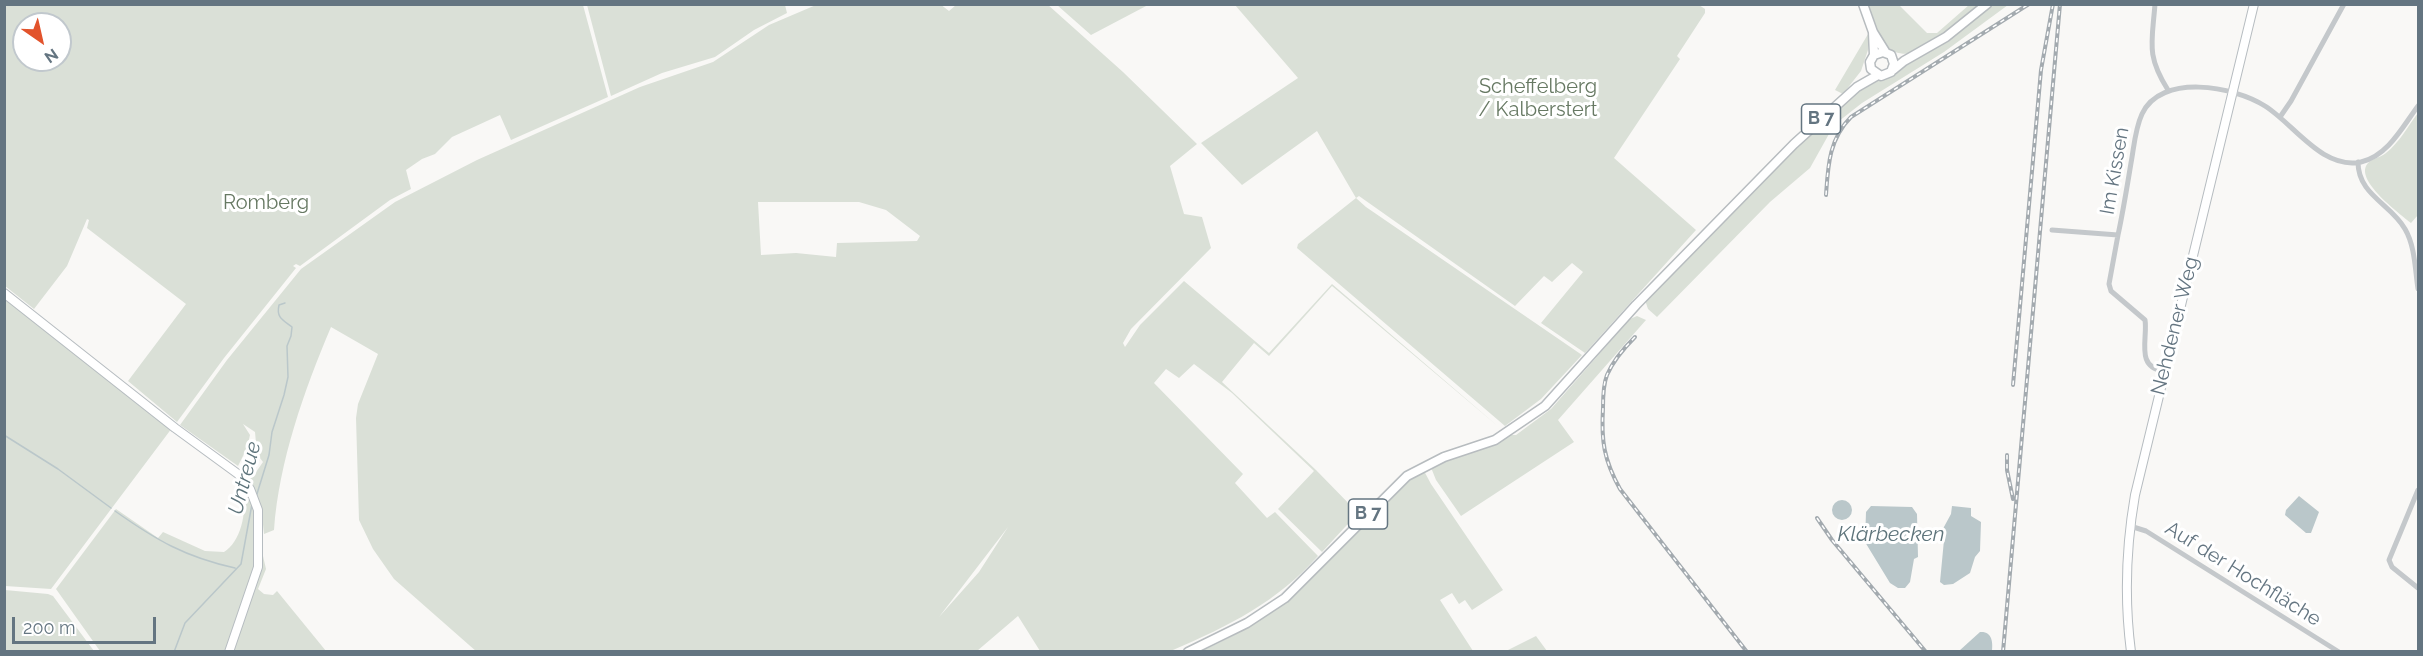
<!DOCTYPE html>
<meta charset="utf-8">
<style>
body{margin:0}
#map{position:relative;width:2423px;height:656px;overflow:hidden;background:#f9f8f6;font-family:Raleway,sans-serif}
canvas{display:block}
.frame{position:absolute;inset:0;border:6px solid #647581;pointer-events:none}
.north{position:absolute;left:12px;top:12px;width:60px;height:60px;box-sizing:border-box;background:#fff;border:2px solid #c1c8cd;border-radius:50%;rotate:146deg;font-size:16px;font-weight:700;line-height:24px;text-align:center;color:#647581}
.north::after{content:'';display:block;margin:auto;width:21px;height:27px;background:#e2532c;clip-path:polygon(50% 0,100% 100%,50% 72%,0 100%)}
.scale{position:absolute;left:12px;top:617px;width:144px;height:27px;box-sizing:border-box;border:3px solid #647581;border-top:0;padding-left:8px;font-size:18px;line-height:21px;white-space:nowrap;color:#647581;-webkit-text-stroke:4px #fff;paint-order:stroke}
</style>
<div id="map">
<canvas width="2423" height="656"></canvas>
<div class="frame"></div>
<div class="north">N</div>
<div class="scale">200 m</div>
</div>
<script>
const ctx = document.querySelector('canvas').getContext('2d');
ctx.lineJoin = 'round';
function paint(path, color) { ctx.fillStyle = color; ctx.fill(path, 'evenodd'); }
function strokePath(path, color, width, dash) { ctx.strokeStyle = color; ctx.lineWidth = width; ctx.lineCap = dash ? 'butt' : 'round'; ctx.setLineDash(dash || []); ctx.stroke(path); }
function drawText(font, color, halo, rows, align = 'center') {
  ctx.font = font + ' Raleway,sans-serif'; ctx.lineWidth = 6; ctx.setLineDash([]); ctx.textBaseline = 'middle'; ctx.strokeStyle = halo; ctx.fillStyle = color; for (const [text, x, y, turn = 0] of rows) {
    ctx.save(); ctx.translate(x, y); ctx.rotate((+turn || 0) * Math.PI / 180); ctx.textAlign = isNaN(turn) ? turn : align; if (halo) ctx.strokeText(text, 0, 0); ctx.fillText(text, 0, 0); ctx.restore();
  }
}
paint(new Path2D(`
 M940,4l9,7 7,-6 91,-1 76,68 74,72 -27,22 14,48 18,3 9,31 -80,81 -8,14 2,4 15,-22 44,-44 85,72 63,-69 168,144 -168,-142 -63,70 -15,-13 -32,39 94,88 42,43 -36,39 -44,-43 36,-38 -82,-78 -38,-29 -15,14 -13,-9 -12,14 89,91 -8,9 32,35 8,-6 43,44c-41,46 -89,70 -145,94l-4,2 -129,-1 -22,-35 -41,35 -500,1 -83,-73 -21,-30 -14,-29 -3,-102 2,-14 20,-50 -47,-27c-27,64 -52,134 -57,203l-10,4 -2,-19 -15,-35 7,-5 9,-13 -6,-8 -2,-22 -12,-8 7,11 -3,13 -9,18 -58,-41 47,-65 74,-91 94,-67 82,-42 163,-73 73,-25 56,-37 47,-20zM758,202h101l27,8 34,26 -3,5 -80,2 -1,14 -40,-4 -35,2zM1008,527l-29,45 -40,45z
 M4,5h579l25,92 -97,43 -11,-25 -48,22 -17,17 -13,5 -16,11 5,19 -21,11 -90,66 -4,-2 -3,2 3,2 -72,90 -47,64 -49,-41 58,-77 -99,-76 2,-8 -2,-1 -20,47 -33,43 -29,-23zM24,24h36v36h-36z
 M785,5l2,8 -33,17 -39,27 -53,16 -51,23 -24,-91z
 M1057,5h91l-57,30z
 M1699,5l6,4v4l-28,43 3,3 -66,99 82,72 -111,123 -44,-30 42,-51 -11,-9 -20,19 -8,-6 -29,30 -156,-110 -3,2 10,9 216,148 -41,44 -36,27 -208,-178 1,-4 58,-46 -39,-67 -75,54 -41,-42 97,-65 -63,-73z
 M1866,5h33l28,28h10l32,-28h13c-13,11 -54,44 -69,48 -9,2 -21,0 -27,-6 -10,-10 -15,-29 -20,-42z
 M1991,5h17l-64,47 -82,51 -28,22 -24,43 -40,34 -113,115 -9,-8 -3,-9 132,-136 81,-73 122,-77z
 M1871,29l-3,21 -7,21 -18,23 -8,-4z
 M2418,113v102l-7,8c-12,-10 -53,-40 -45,-57 3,-7 14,-8 20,-13 13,-10 22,-27 32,-40z
 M4,294l168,134 -121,161 -46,-3z
 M1637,316l9,4 -88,100 16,22 -113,74 -25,-36 -6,-15 80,-30h6l35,-26 79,-90z
 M1423,469l8,15 72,106 -31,20 -7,-10 -6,4 -7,-11 -12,7 33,51 -274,1c40,-17 78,-40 109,-70 38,-37 71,-83 115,-113z
 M238,476l16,29 3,52 6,-1 3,13 -8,20 6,5 9,1 4,-4 49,60h-93l21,-63 -27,63h-127l-44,-62 60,-80 42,29 5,-6 42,19 19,1c16,-9 24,-41 18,-58 -2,-5 -5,-9 -8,-13z
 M5,590l43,4 5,2 41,55h-89z
 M1536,636l11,15h-41z`), '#dae0d7');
paint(new Path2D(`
 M2299,496l20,16 -8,21h-5l-21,-18 1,-5z
 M1832 510a10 10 0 1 1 20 0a10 10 0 1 1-20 0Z
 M1871,506l41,1 5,7 1,43 -4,2 -4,23 -5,6h-7l-8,-5 -25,-41 1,-30z
 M1952,506l19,2v8l10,6 -1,29 -5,6 -5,16 -17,11 -9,1 -4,-3 4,-42 -5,-4 12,-22z
 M1980,632c12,-1 13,10 12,19h-33z`), '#bac7ca');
strokePath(new Path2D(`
 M4,435l54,34 53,39
 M256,497l13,-42 3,-23 12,-37 4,-18 -1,-31 4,-10 1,-9c-9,-7 -16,-9 -13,-22l6,-2
 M115,511c41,29 70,46 120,57
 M174,652l11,-29 56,-59 11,-60`), '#bac7ca', 1.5);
const secondary = new Path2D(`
 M4,293l171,135 63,46 12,15 8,21v57l-29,85
 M2131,652c-7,-54 -5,-105 4,-157l119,-491`);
const primary = new Path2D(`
 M1863,4l10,28 13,21
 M1873,32l1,23 -4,7 1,7 10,7 10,-4 3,-8 -3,-9 -8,-3 -9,3
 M1893,70l11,-9 42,-24 41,-33
 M1188,652l59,-29 38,-25 122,-122 37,-19 51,-17 50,-34 91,-101 158,-161 63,-57 21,-12`);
strokePath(secondary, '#b6bcc0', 10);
strokePath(primary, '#b7bcbf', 11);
strokePath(new Path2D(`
 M2155,4c-3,39 -9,51 13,86
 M2280,117l11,-16 53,-97
 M2358,162c0,33 33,42 47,67 10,17 10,40 13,60
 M2052,230l66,5c5,-23 9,-48 13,-72 3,-16 4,-34 11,-49 19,-41 92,-28 123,-8 29,18 57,64 96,56 27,-6 42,-36 57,-56
 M2118,235l-9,49 2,7 34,29c3,18 -10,48 19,51
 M2418,490l-29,70 3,7 26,21
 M2130,526l16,5 193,121`), '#c4c8cb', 5);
strokePath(secondary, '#fff', 8);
strokePath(primary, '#fff', 8);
const rail = new Path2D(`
 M1826,195c2,-29 3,-56 25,-78l178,-113
 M1635,337c-11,11 -22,24 -28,38 -4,10 -4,23 -4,33 -2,33 1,52 17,81l127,163
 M2013,385l28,-315 12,-66
 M2007,455v15l6,29
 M1817,518l15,22 94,112
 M2003,652l57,-648`);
strokePath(rail, '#a3aaaf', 4);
strokePath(rail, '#fff', 1.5, [4.5]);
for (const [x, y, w] of [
 [1821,119,39],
 [1368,514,39]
]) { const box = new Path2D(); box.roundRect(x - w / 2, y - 15, w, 30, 4.5); ctx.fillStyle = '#fff'; ctx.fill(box); strokePath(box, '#647581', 1.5); }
drawText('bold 18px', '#647581', null, [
 ["B 7",1821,119],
 ["B 7",1368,514]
]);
drawText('20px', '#677963', '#fff', [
 ["Scheffelberg",1538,87],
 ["/ Kalberstert",1538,110],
 ["Romberg",266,203]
]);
drawText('20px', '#647581', '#fff', [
 ["Im Kissen",2115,171,-80],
 ["Nehdener Weg",2175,326,-76],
 ["Auf der Hochfläche",2243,574,32]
]);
drawText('italic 21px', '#5e747b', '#fff', [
 ["Untreue",245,478,-75],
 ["Klärbecken",1891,535]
]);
</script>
